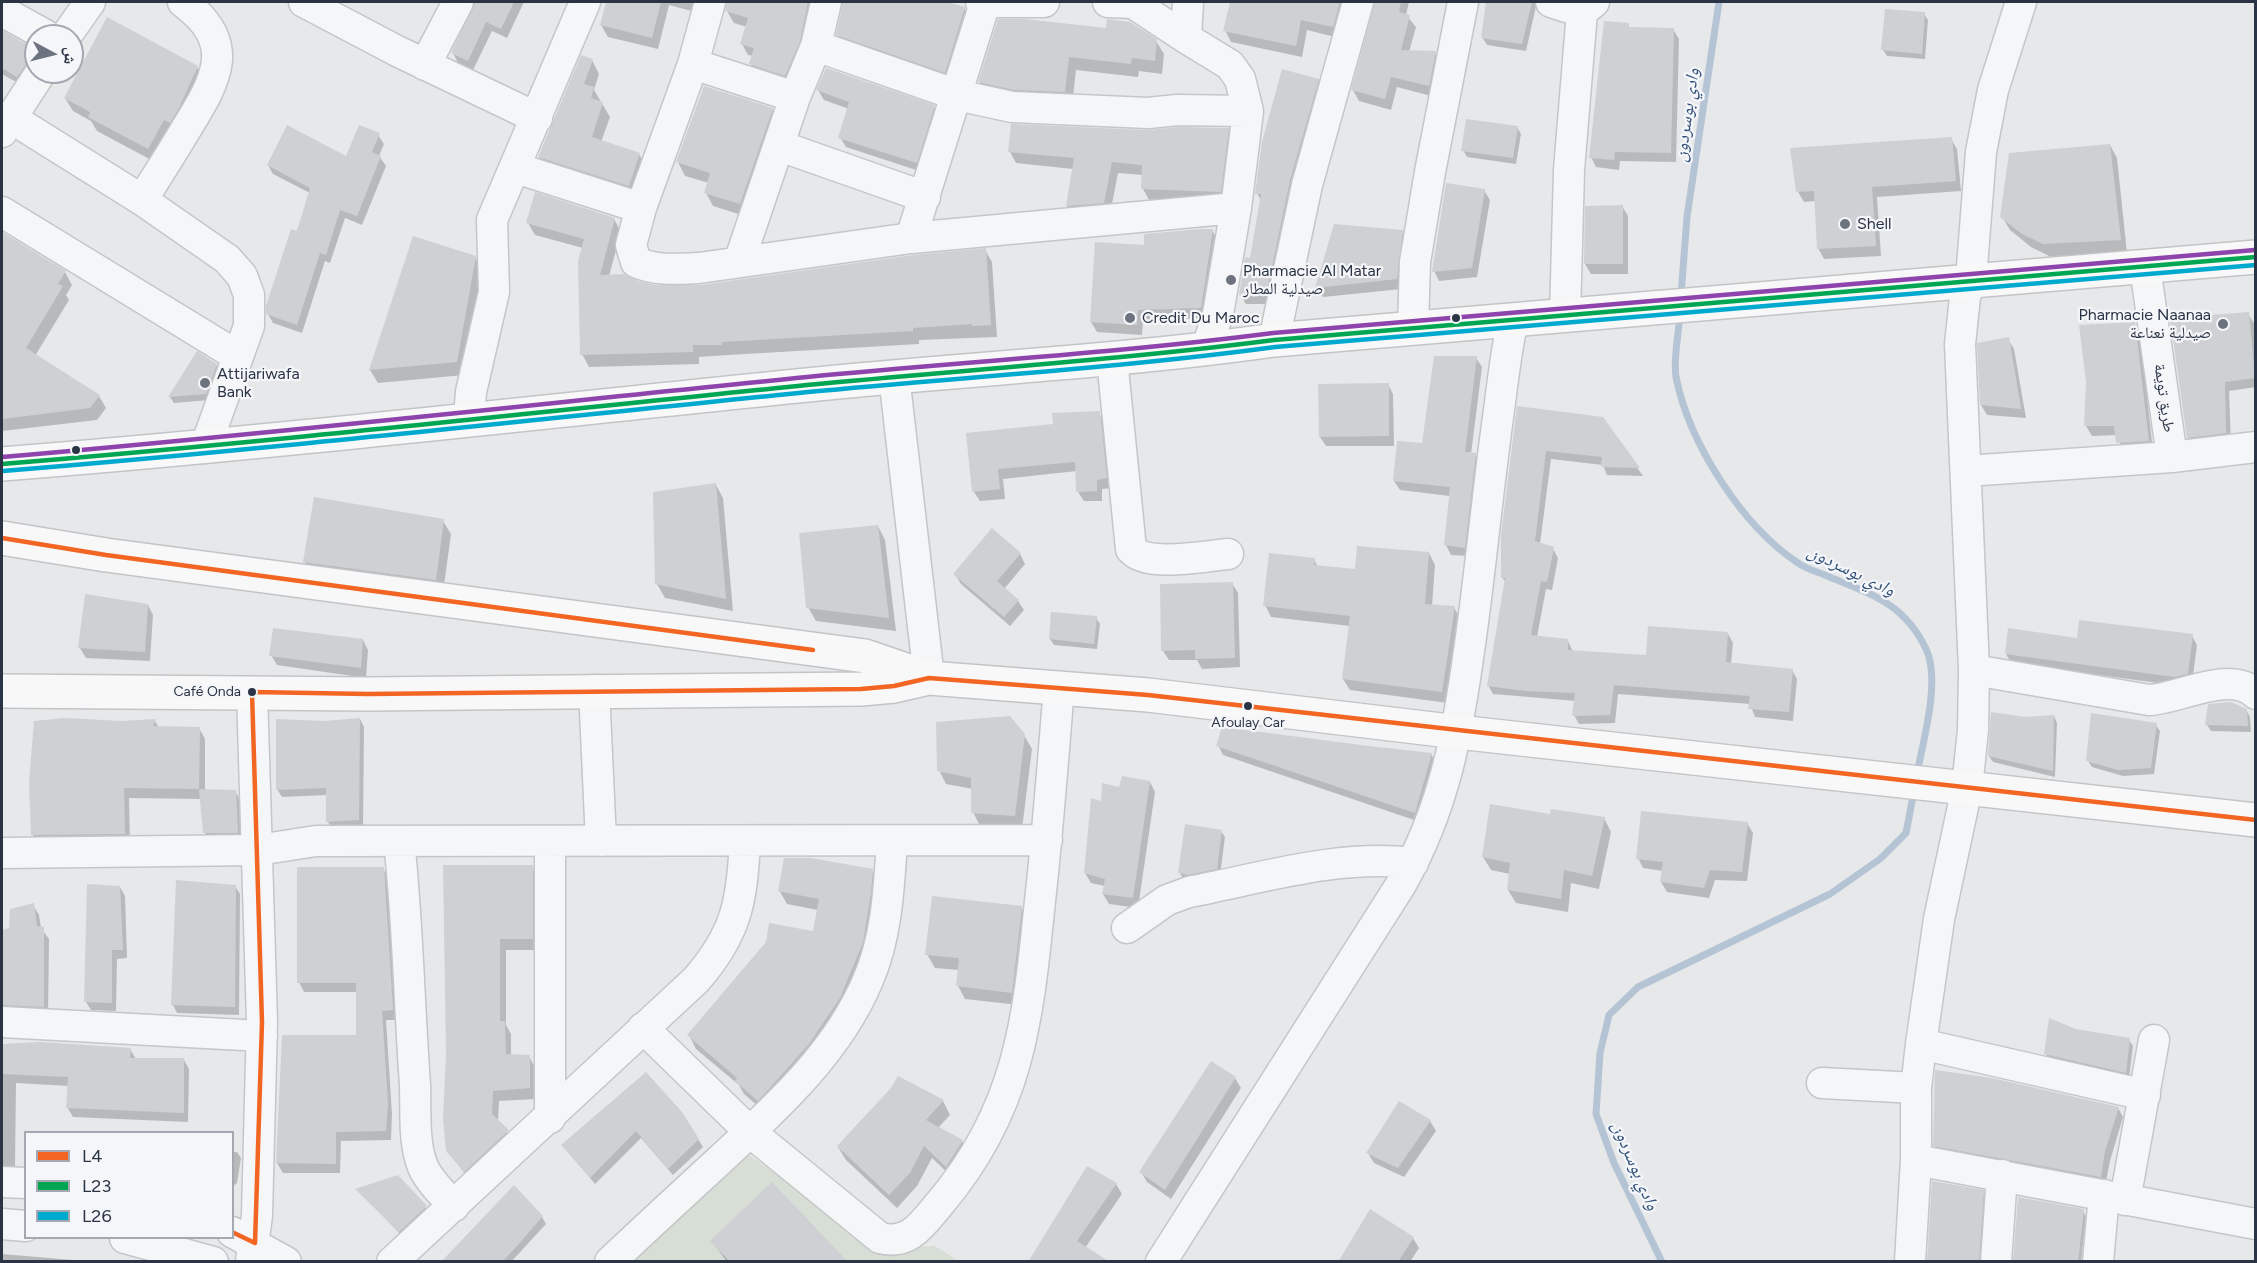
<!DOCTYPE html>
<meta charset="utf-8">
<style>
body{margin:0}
#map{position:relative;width:2257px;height:1263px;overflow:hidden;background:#e6e8ea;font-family:Figtree,"Noto Naskh Arabic",sans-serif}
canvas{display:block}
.frame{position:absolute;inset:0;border:3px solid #2b3445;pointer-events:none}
.legend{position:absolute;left:24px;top:1131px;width:210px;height:108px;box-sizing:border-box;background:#f4f6f9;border:2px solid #a4a8b1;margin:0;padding:8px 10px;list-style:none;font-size:18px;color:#2b3445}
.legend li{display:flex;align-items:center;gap:12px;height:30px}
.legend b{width:30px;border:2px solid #a4a8b1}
.north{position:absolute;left:24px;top:24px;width:60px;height:60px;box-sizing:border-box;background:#f4f6f9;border:2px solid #a4a8b1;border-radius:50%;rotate:97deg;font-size:16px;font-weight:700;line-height:24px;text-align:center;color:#2b3445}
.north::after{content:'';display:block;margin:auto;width:21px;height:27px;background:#6c737f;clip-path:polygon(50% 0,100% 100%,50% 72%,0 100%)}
</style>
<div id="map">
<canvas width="2257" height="1263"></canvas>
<div class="frame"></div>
<ul class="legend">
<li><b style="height:8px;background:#f26522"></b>L4</li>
<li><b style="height:8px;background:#00a651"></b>L23</li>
<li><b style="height:8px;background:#00a9ce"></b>L26</li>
</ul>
<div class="north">ش</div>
</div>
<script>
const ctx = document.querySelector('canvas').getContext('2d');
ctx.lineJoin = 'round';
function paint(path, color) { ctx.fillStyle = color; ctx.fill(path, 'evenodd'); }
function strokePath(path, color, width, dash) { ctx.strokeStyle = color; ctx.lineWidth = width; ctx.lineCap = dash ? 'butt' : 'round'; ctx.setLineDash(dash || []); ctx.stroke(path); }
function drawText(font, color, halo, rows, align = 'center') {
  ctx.font = font + ' Figtree,"Noto Naskh Arabic",sans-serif'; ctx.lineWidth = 4.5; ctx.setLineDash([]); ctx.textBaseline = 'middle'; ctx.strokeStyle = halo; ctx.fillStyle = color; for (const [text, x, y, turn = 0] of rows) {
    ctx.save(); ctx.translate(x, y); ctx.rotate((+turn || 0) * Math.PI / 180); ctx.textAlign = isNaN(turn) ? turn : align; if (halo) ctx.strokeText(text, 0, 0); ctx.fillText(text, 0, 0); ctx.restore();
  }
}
paint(new Path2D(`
 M743,1151l142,98 50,-3 23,15 -329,1z`), '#d6ded6');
paint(new Path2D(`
 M477,2h47l-17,36 -15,-7 -19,39 -15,-7 -5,-10 22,-43z
 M614,2h90l-5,11 -30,-8 -11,44 -50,-12 -7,-12z
 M728,2h95l-32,84 -34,-11 -6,-11 2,-8 -5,-1 -6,-11 5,-17 -13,-4 -7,-12z
 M843,2h99l22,6 7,12 -20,63 -107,-37 -6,-12z
 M1223,2h128l-12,36 -32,-8 -5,27 -71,-15 -6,-12 6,-27z
 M1376,2h33l-3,13 10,12 -7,25 26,1 6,11 -6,33 -38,-10 -6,23 -32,-9 -6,-11z
 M1488,2h49l-11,49 -39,-6 -5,-8z
 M2111,2h59l-58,1z
 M1924,14l4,6 -3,39 -38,-3 -4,-6z
 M1024,21l132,20 8,13 -2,20 -23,-3 -1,6 -62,-7 -4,35 -84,-10 -8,-13z
 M1628,25l2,3 43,1 6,10 -3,123 -56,-1 -1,9 -23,-3 -5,-10z
 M2,32l34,19v18l-13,17 -21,-12z
 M592,60l7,14 -5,16 16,27 -9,25 38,12 8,14 -11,31 -89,-29 -8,-13z
 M197,67l8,13 -50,82 -58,-31 -6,-10 -18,-10 -8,-13z
 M1318,80l5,9 -52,215h-25l-6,-9 12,-35 9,-59 -4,-8z
 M818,90l116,17 5,10 -17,55 -76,-25 -6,-10 9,-28 -25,-9z
 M772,109l8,14 -32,94 -35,-11 -7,-13 3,-10 -24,-7 -7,-14z
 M1517,127l4,7 -5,30 -49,-7 -4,-7z
 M1228,129l6,12 -8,62 -77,-3 -6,-11v-14l-25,-2 -8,41 -36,3 -7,-11 6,-37 -57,-6 -6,-11 137,-20z
 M378,135l6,9 -5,12 7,10 -24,59 -17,-7 -15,45 -5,-2 -23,72 -29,-10 -5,-9 42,-121 -37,-19 -5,-9 79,-7z
 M1951,139l6,10 4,42 -84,6 4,59 -57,3 -6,-11 -2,-47 -12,1 -6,-10z
 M2110,145l7,13 10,95 -76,4 -20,-10 -21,-17 -8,-13z
 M1484,190l6,10 -13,77 -38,4 -5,-10z
 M1622,206l6,10v58h-37l-6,-10z
 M614,219l7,13 -12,44 47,11h45l284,-37 7,12 5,75 -78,3v4l-191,11 -29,2v7l-110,3 -7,-13 1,-106 -48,-13 -7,-12z
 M1212,230l6,10 -11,78 -64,2 -1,15 -45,-3 -6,-10 6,-78 48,3z
 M1402,232l6,9 -6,48 -79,8 -6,-10z
 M2,234l63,38 7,13 -6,10 3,5 -34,56 64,40 7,12 -9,12 -95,11z
 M475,257l8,13 -19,105 -86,8 -8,-13z
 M2248,314l6,9 2,64 -27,4 2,51 -38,4 -5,-9z
 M2134,323l6,10 13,118 -29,2 -7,-18 -25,1 -6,-10 1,-44z
 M2008,339l6,10 12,69 -39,-3 -6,-10z
 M198,354l18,11 4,6 -11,29 -35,3 -4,-6z
 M1476,358l6,9 -11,87h4l6,10 -11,92 -19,-1 -5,-10 4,-49 -50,-6 -6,-9 29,-36z
 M1388,384l5,10 1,52h-68l-6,-9z
 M1518,407l84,11 41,58 -36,-1 -4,-10 -52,-6 -11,85 13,5 5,9 -6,32 -6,-1 -9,48 31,4 5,11 74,4 81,-22 5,9 -2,21 61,6 5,9 -4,42 -38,-4 -5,-13 -132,-10 -3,29 -36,1 -5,-9 2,-14 -83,-7 -5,-9 18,-102 -4,-6z
 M1099,413l6,10 6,65 -9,1v12h-18l-6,-9 -1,-21 -74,8 2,20 -25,2 -6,-9 -6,-58 87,-8z
 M716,485l7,13 10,113 -68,-13 -8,-14z
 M443,521l8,13 -8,59 -130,-18 -8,-13z
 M878,526l7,14 11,91 -80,-10 -8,-14z
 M1429,553l6,12 -3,41 22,1 6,12 -12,84 -98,-13 -7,-11 7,-53 -79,-9 -6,-12 49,-45 4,7 38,4z
 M1020,554l5,10 -21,25 14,12 6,9 -14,16 -49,-42 -6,-10z
 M1232,583l6,10 2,74 -38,2 -5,-9h-28l-6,-9z
 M148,605l5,10 -3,46 -64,-3 -6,-10z
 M1096,618l4,6 -3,25 -43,-4 -4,-6z
 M2192,636l5,9 -5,38 -12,3 -169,-23 -5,-9 73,-15z
 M363,640l5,10 -2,28 -89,-13 -6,-10z
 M2246,710l4,7 1,15 -40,-1 -4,-6z
 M2054,716l3,7 -2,54 -62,-15 -4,-6 36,-38z
 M360,719l4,8 -1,100 -31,2 -4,-7v-27l-46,2 -5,-8 48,-67z
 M155,721l4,7h40l6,11v52h30l5,9 2,41 -32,1 -5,-9 -3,-34 -73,-1 1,46 -91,2 -6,-11 89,-112z
 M2156,725l4,6 -6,43 -31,2 -31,-9 -4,-6z
 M1024,735l8,14 -10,80 -42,-3 -7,-14v-23l-27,-5 -7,-14z
 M1218,745l213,9 6,10 -17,58 -197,-67z
 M1150,782l5,10 -17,116 -29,-4 -6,-10 2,-8 -14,-3 -6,-10 17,-70 18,-14z
 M1552,816l52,2 7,14 -12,57 -28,-6 -3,29 -52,-9 -8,-13 2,-16 -19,-4 -8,-13z
 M1747,823l6,10 -6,48 -32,-1 -6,18 -42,-6 -6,-10 2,-11 -20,-3 -5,-10z
 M1221,831l4,6 -5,38 -37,4 -3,-6z
 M532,867l6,11v72h-32v75l5,9v21l18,1 6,12 1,31 -37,2 -1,21 16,20 -43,40 -24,-32v-96z
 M383,869l6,9 9,142h-12l6,94 -1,26 -50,1 -1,32h-57l-6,-10 81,-127v-44h-54l-5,-10z
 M872,871l8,13 -21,103 -93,126 -22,-19 -5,-9 -43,-36 -7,-14 125,-102 4,-23 -31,-6 -8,-14z
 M178,881l57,5 5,8 -1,121 -62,-2 -4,-8z
 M120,887l5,9 2,62 -10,1 -1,52 -25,-1 -5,-8z
 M33,905l6,10 2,13 8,11 -1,77h-46v-85l9,-2z
 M1021,907l8,14 -10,84 -54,-6 -7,-13 1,-16 -24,-2 -8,-14z
 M2075,1031l54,9 4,6 -4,32 -80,-18 -3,-6z
 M40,1044l90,5 6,10 48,1 5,9 -1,53 -115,-5 -6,-10 2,-21 -53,-3 -1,83h-13v-121z
 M898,1078l45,23 7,14 -12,13 24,13 8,14 -16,24 -22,-21 -15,28 -20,22 -51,-48 -8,-13 54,-58z
 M1235,1078l6,10 -70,111 -24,-17 -6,-10z
 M2118,1108l5,9 -13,44 -5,25 -165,-32 -5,-9z
 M681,1112l22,35 -30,28 -32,-37 -46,46 -32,-39z
 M1430,1121l6,10 -32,46 -30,-14 -6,-10z
 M232,1152h5l4,6 -4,25 -5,4z
 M1116,1184l6,10 -37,54 -55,14z
 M358,1190l67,17 4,7 -26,23z
 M1983,1192l3,6 -4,64h-53z
 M2083,1210l3,7 -5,45h-66z
 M542,1217l4,7 -35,38h-68z
 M1413,1238l6,10 -9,14h-70z
 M712,1241l134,21h-119z
 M2,1254l71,6 7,2h-78z`), '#0003');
strokePath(new Path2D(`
 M1681,296l6,-79 32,-215
 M1680,313c-1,20 -7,45 -4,64 13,66 66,149 122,186 8,6 20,9 29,13 44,18 77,27 99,73 15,31 -3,92 -9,125
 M1662,1262l-48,-99 -18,-49 4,-61 9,-38 29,-28 192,-93 50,-35 26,-26 8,-42`), '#b4c4d5', 7);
paint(new Path2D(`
 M475,2h39l-13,27 -15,-7 -18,39 -17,-8z
 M606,2h55l-9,36 -52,-13z
 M727,2h81l-8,39 -15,35 -36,-12 5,-16 -14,-4 8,-26 -23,-7z
 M843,2h104l18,5 -20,66 -109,-38z
 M1230,2h110l-7,25 -32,-7 -5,26 -73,-15z
 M1375,2h26l-2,10 11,3 -9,35 35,1 -7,35 -38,-9 -6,22 -34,-9z
 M1486,2h46l-10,42 -41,-6z
 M1885,9l40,3 -3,42 -41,-4z
 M107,17l91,49 -19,42 -9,15 -6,-3 -16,29 -60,-32 2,-5 -26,-14z
 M998,19h27l81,9 1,-9 23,3 27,17 -2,22 -23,-3 -1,6 -62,-7 -4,35 -51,-2 -36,-8z
 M1604,21l25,2v4l45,1 -3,125 -56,-1 -1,8 -25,-2z
 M2,30l34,20 -1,6 -8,7 -10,14 -15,-9z
 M581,55l12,4 -9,25 10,3 -3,11 12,4 -11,35 48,16 -11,33 -91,-29z
 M826,68l109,37 -18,58 -79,-25 11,-36 -33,-12z
 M1282,69l37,10 -29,101 -24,115h-27l6,-38 5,1 11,-64h-6l7,-52z
 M704,86l69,22 -33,96 -36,-11 6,-20 -34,-11z
 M1466,119l52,7 -5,32 -52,-7z
 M1011,124l136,6 31,-3 51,1 -8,64 -80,-3 1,-24 -30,-3 -8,41 -38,3 8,-48 -66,-6z
 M287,125l59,31 13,-31 21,8 -8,19 9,4 -24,60 -17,-6 -14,45 -6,-2 -23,72 -31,-11v-8l25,-77 6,2 13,-43 -43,-23z
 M1952,137l4,44 -84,6 4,59 -59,3 -3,-58 -18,1 -6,-44z
 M2110,144l11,96 -78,4 -21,-10 -22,-17 9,-64z
 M1446,183l39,6 -13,79 -40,4z
 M535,192l80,26 -15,57 24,-1 14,7 18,4h45l212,-30 73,-7 5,77 -19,1v-2l-59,4v3l-191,11v3h-29v7l-113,3 -2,-94 6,-22 -58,-16z
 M1623,205v59h-39l1,-58z
 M1334,224l69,6 -6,49 -82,9z
 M1201,229h12l-12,79 -63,2 -1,15 -47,-3 5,-80 49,3v-11z
 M2,232l64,39 -8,13 5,2 -37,62 74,47 -10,13 -88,11z
 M413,236l63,20 -19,106 -88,8z
 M2249,312l6,66 -30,4 1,51 -39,5 -17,-120z
 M2135,322l14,119 -33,2 -2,-17h-30l2,-44 -7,-57z
 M2009,337l12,72 -41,-4 -3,-62z
 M197,351l20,13 -11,30 -38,3z
 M1434,356h43l-12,96 11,1 -11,95 -21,-3 6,-58 -57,-6 4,-40 25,2z
 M1389,383v53l-70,1 -1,-53z
 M1517,406l86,11 37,51 -39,-1 1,-10 -56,-6 -11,90 19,6 -7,35 -6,-1 -10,54 37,4v11l78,5 2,-29 80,6 -2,30 67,7 -4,43 -41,-3 2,-13 -136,-11 -4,30 -38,1 3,-23 -49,-2 -39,-5 18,-108h-4v-43z
 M1100,411l7,67 -10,2v11l-21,1 -1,-30 -77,7 2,20 -28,3 -6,-59 87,-9 -1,-11z
 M716,483l10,116 -71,-15 -2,-92z
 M314,497l130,22 -8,61 -133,-18z
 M878,525l11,93 -83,-10 -7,-75z
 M992,528l29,25 -24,28 22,19 -15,17 -51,-43z
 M1357,546l72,6 -4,52 30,2 -13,86 -100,-13 8,-63 -87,-10 6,-53 46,5 -1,7 41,4z
 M1233,582l2,76 -40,1v-9l-34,1 -1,-67z
 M85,594l63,10 -3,48 -67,-4z
 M1051,612l46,4 -3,28 -45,-5z
 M2079,620l114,14 -5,40 -14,3 -169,-23 3,-26 69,10z
 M273,628l90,11 -2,29 -92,-12z
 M2231,702l16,7 1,17 -43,-1 3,-21z
 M1991,712l34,5 29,-2 -1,56 -65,-15z
 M2091,713l66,10 -6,45 -33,2 -32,-9z
 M1010,716l15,18 -10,82 -44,-3v-35l-34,-7 -1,-49z
 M64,718l58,3 34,-2 -3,7 47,1 -1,62 -75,-1 1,46 -94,1 -2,-53 5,-61z
 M360,718l-1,102 -33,2v-34l-50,2v-71l49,2z
 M1222,727l147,19 63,7 -17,60 -199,-67z
 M1122,776l28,5 -17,117 -31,-4 3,-15 -21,-6 7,-75 10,3 1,-18 17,4z
 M199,789l37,1 2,43h-35z
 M1490,804l60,10 1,-5 54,8 -13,59 -28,-6 -3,29 -54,-9 3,-27 -28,-6z
 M1641,811l107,11 -6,50 -32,-2 -6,18 -44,-6 3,-20 -27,-3z
 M1185,824l37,6 -5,39 -29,6 -10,-2z
 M784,858h27l62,11 -2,23 -8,50 -23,56 -31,46 -51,57 -23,-20 2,-3 -50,-43 79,-93 3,-19 44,8 6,-32 -41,-8z
 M443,865h90v74h-33v82h5l1,33 24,1v33l-37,3 -1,23 17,16 -45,42 -18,-21 -3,-32 3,-65z
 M297,867h87l9,143 -11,1 6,93 -2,27 -50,1v32l-60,-1 6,-128h74v-52h-59z
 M176,880l60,5 -1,122 -64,-2z
 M87,884l33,2 3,64h-11v53l-28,-1z
 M932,896l90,10 -10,87 -56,-7 3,-28 -34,-3z
 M34,903l3,23 7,1v80l-42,-2v-75l7,-2 1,-19z
 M2049,1018l27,11 54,9 -4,35 -82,-19z
 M40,1042l91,6 -1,10h54v55l-118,-5 2,-31 -66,-3v-30z
 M1211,1061l25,16 -71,113 -26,-18z
 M1935,1070l57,8 127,29 -14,44 -4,26 -168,-31z
 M646,1072l36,40 17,27 -31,30 -32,-38 -46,47 -29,-33z
 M898,1076l46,24 -18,20 37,20 -17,27 -22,-21 -14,27 -21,22 -52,-49 54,-58z
 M1399,1101l32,19 -33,48 -32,-15z
 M1087,1166l30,17 -40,58 33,21h-82z
 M398,1175l29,31 -28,26 -44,-43z
 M1932,1181l52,9 -5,72h-52z
 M772,1182l76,80h-118l-20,-21z
 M514,1185l29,31 -26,30 -15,16h-61z
 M2018,1197l66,12 -6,53h-65z
 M1370,1209l44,28 -16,25h-60z`), '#ced0d3');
const minor = new Path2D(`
 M304,2l93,49 140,67
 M710,2l-17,62 -52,144 -10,37 5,17c20,9 41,7 63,6l212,-30 325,-30
 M981,2h63
 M1108,2l25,1 53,35
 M1188,2l-2,36 44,27 10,14 8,32 -12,97 -18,106 -11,33
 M1551,2l31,10
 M2,11l45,25
 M66,36l24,-34
 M816,46l141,49 55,12 136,6 29,-3 71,1
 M693,64l102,33
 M425,65l33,-63
 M11,118l131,82 85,59 15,17 7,19v31l-44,122
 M2,132l39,-60
 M780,146l145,51
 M516,168l125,40
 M142,200c15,-24 30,-47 44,-71 31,-50 52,-86 -3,-127
 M2,212l234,143
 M911,238l74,-235
 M739,262l56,-165 21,-51 10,-44
 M2148,267l-1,14 25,176
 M1565,316l4,-146 13,-158 12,-10
 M1413,327l2,-65 15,-90 33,-170
 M1274,340l33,-155 51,-183
 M1112,359l19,190c16,19 73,7 97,5
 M894,376l35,302
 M469,419l2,-27 23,-100 -2,-72 93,-218
 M1966,471l206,-14 84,-10
 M1974,670l175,30c30,-1 81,-31 107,-6
 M594,690l7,151
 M399,841c9,81 10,162 16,244 1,25 -2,58 8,82 7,15 20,27 31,39
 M550,842v276
 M2,853l256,-3 58,-9 731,-1
 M1127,928l40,-28 22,-8c73,-14 150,-38 224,-29
 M2,1022l260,14
 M643,1028l107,104 130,106c30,8 43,-15 61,-36 79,-94 87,-183 99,-301 8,-71 13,-142 19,-213
 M1921,1044l224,51
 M1822,1083l94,5
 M1916,1160l340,64
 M2,1182l24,1
 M2125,1200l29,-160
 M2,1224l24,2
 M232,1232l54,30
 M125,1238l88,24
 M251,1262l6,-47 5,-193 -10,-330
 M392,1262l304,-282c41,-47 46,-79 49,-139
 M610,1262c37,-35 74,-69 111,-103 56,-52 117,-107 147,-179 19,-43 21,-93 24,-139
 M1161,1262l239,-376c45,-78 58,-154 70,-242 11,-78 18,-156 29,-234 4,-30 7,-60 14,-90
 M1910,1262l6,-102v-72l5,-44 18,-125 28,-131 6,-58 1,-60 -14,-326 5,-47 6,-18 10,-127 12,-62 28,-88
 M1996,1262l6,-87
 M2098,1262l6,-67`);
const major = new Path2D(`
 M2,464c268,-21 536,-52 805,-79 155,-16 312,-23 467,-45l982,-83
 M2,538l104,17 759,101 64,22 219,17 310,37 798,88
 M2,691l366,3 493,-5 33,-3 35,-8`);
strokePath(minor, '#c4c6c8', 33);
strokePath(major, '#c2c5c8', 36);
strokePath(minor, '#f5f6f7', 30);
strokePath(major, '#f8f8f8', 33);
strokePath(new Path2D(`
 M2,538l104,17 707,95
 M232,1232l23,11 7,-221 -10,-330 116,2 493,-5 33,-3 35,-8 219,17 1108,125`), '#f26522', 4.5);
strokePath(new Path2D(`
 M2,464c269,-22 537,-52 805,-79 156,-15 312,-25 467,-45l982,-83`), '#00a651', 4.5);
strokePath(new Path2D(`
 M3,471c269,-22 537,-52 805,-79 156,-15 312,-24 467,-45l981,-82`), '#00a9ce', 4.5);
strokePath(new Path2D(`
 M2,457c268,-23 536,-53 805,-80 155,-15 311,-24 466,-44l982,-83`), '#8e44ad', 4.5);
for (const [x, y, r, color] of [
 [1845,224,6,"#6c737f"],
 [1231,280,6,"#6c737f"],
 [1130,318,6,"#6c737f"],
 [1456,318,5,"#2b3445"],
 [2223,324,6,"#6c737f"],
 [205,383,6,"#6c737f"],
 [76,450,5,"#2b3445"],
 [252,692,5,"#2b3445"],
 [1248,706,5,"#2b3445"]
]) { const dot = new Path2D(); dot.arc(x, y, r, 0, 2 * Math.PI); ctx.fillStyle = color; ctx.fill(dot); strokePath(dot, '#f4f6f9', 2); }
drawText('14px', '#2b3445', '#f4f6f9', [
 ["Café Onda",241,692],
 ["Afoulay Car",1248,723,"center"]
], 'right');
drawText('16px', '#2b3445', '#f4f6f9', [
 ["Shell",1857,224],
 ["Pharmacie Al Matar",1243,271],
 ["صيدلية المطار",1243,289],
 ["Pharmacie Naanaa",2211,315,"right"],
 ["صيدلية نعناعة",2211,333,"right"],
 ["Credit Du Maroc",1142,318],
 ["Attijariwafa",217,374],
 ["Bank",217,392]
], 'left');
drawText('16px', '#2b3445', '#f4f6f9', [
 ["طريق تويمة",2164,398,82]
]);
drawText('italic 18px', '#34527a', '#f4f6f9', [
 ["وادي بوسردون",1687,115,-82],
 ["وادي بوسردون",1851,571,26],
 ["وادي بوسردون",1635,1166,67]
]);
</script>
